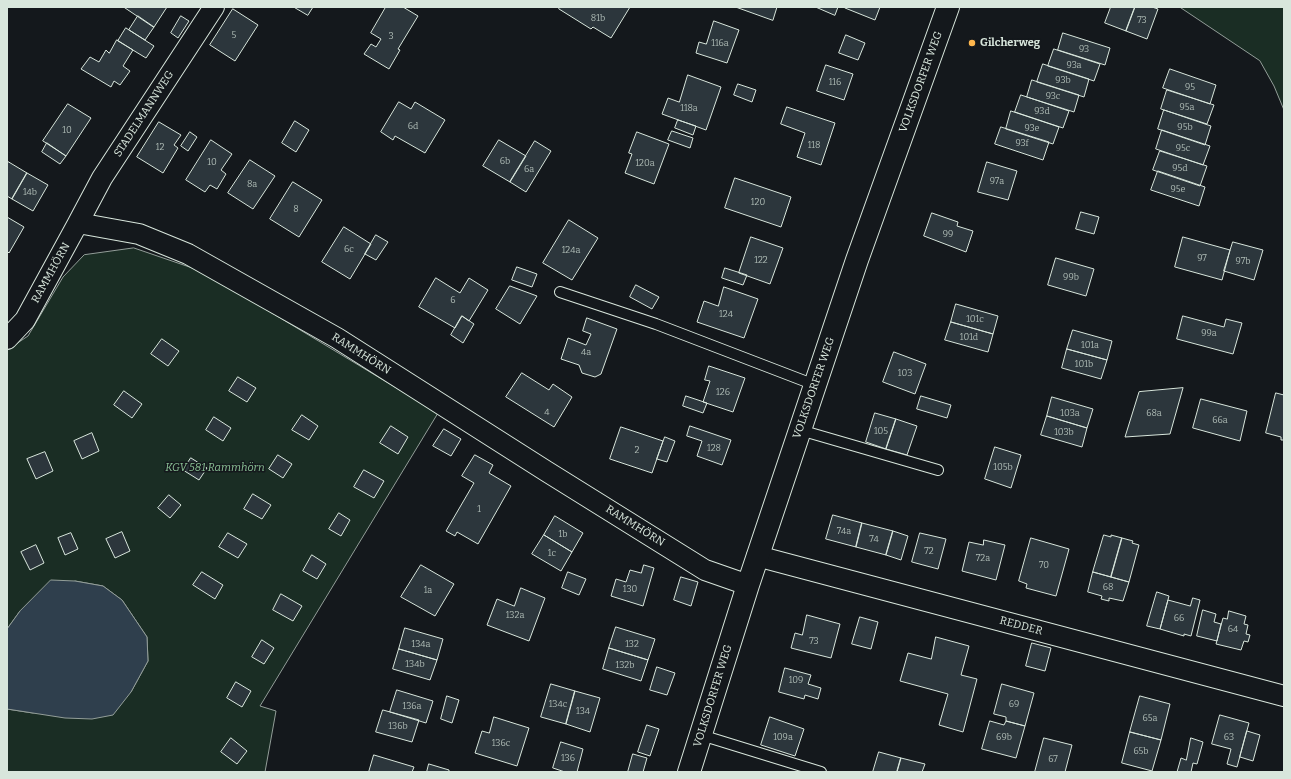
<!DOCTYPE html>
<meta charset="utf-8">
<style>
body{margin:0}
#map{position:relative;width:1291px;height:779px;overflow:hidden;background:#14181c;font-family:Bitter,serif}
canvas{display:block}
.frame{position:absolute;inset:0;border:8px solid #d8e6dc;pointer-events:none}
</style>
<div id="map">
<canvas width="1291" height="779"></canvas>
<div class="frame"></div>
</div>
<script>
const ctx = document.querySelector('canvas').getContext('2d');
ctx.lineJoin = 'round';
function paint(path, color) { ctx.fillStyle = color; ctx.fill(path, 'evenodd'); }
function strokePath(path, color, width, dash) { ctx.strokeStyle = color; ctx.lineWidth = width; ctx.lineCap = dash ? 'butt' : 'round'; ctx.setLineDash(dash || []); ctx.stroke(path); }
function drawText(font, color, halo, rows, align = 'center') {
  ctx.font = font + ' Bitter,serif'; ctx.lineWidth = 3; ctx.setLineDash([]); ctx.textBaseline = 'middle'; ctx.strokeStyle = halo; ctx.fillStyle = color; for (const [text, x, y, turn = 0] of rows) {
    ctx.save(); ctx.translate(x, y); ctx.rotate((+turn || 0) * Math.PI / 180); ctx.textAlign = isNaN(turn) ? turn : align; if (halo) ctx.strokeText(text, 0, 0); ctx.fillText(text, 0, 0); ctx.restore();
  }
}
const green = new Path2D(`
 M1180,7h104v103l-10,-24 -14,-25z
 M134,248l70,24 234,141 -178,293 16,5 -11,61h-258v-63l26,4 98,-21 17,-31 -1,-24 -25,-37 -19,-14 -28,-5 -55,30 -13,18v-279l21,-14 35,-59 21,-22z`);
paint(green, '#1a2d24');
strokePath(green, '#939e99', 1);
const water = new Path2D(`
 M51,580l24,1 28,5 19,14 25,37 1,24 -17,31 -18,23 -21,4 -27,-1 -58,-9v-80l13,-18z`);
paint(water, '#2f3f4d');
strokePath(water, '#939e99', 1);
const building = new Path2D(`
 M124,7h43l-13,20z
 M294,7h19l-5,8z
 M386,7h17l15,9 -20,33 2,1 -11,19 -25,-15 7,-10 5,3 5,-8 -10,-6z
 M560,7h70l-19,31 -18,-11 -2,2 -32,-20z
 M736,7h41l-4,13z
 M816,7h22l-3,8z
 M845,7h35l-5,13 -30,-12z
 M1111,7h24l-9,24 -21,-8z
 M1135,7h17l6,2 -11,30 -21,-8z
 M233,9l25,16 -23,36 -25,-16z
 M138,16l16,11 -9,13 -16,-10z
 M181,16l8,5 -11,17 -7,-5z
 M714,21l25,9 -12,33 -31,-10 3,-11 7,2z
 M126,28l28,18 -8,12 -28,-17z
 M1063,33l47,15 -5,17 -47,-15z
 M846,35l19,8 -7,17 -19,-7z
 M117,40l16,10 -10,16 7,5 -10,14 -6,-4 -3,6 -30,-18 9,-12 9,5 7,-12 3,3z
 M1054,49l46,15 -6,17 -46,-15z
 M1043,64l46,15 -5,18 -47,-15z
 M826,65l27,9 -9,26 -27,-9z
 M1170,69l46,16 -6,19 -47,-16z
 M688,75l33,12 -15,43 -44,-16 6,-16 11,4z
 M1032,80l47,15 -5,17 -47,-15z
 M738,84l18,6 -4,12 -18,-7z
 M1167,90l47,15 -7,19 -46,-15z
 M1021,95l48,16 -6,17 -48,-16z
 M399,102l12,7 4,-7 30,18 -20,33 -30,-17 -2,4 -12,-8z
 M68,104l23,14 -25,38 -23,-15z
 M787,107l48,16 -14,42 -24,-8 8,-24 -24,-9z
 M1164,110l47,16 -6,19 -47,-16z
 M1011,111l48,16 -6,17 -47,-15z
 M678,120l18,6 -3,9 -18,-7z
 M295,121l14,9 -13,22 -14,-9z
 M159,122l22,13 -7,10 4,3 -15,25 -26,-16z
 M1001,127l48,15 -6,18 -48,-16z
 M1162,130l48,16 -7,19 -47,-16z
 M672,131l21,7 -3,10 -22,-8z
 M190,132l7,5 -9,14 -7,-5z
 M637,132l32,12 -15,40 -29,-11 7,-19 -3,-1z
 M211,140l21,14 -11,16 5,4 -9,15 -7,-4 -5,7 -19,-12z
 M499,140l27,16 -16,26 -27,-16z
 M535,141l16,10 -25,41 -16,-10z
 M47,143l19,13 -6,8 -18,-12z
 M1160,151l47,15 -7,20 -47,-16z
 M250,160l25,16 -22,33 -25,-16z
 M7,161l20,12 -15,26 -5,-3z
 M987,162l30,9 -9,29 -30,-8z
 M1158,171l47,16 -6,19 -48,-16z
 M27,173l21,12 -15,26 -21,-12z
 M735,178l56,19 -10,30 -56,-19z
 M293,182l29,18 -23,37 -29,-18z
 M1081,212l18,5 -5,17 -18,-5z
 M932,213l26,9 -1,4 16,5 -7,21 -42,-16z
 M7,217l17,10 -15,26 -2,-2z
 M569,220l29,18 -26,42 -29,-17z
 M344,227l27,17 -21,35 -28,-17z
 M376,235l12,7 -12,18 -11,-6z
 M751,237l32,11 -13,36 -31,-11z
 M1183,237l47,13 -8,30 -47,-13z
 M1233,242l30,8 -9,30 -30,-9z
 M1056,258l38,11 -8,27 -38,-11z
 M517,267l20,7 -5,13 -20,-7z
 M725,268l22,7 -4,10 -21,-7z
 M436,278l24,15 9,-15 19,12 -19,31 -7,-5 -7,12 -36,-21z
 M636,285l23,12 -7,12 -22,-12z
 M510,286l27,10 -17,28 -24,-15z
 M724,287l34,12 -14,39 -47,-16 7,-21 14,5z
 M956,304l42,12 -5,18 -42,-12z
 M462,316l12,8 -11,19 -12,-8z
 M1183,316l41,11 2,-8 16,4 -9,31 -56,-15z
 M587,318l30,11 -16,45 -6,3 -13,-4 -3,-8 -18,-6 7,-21 18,7 5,-11 -8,-3z
 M951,322l42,12 -5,18 -43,-12z
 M1073,330l39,11 -5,19 -40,-11z
 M162,339l17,12 -11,15 -17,-12z
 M1067,349l40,11 -6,19 -39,-11z
 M894,352l32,12 -11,30 -32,-12z
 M709,366l36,12 -12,34 -30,-10 7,-21 -5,-1z
 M522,373l27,17 4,-6 19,13 -18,30 -48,-30z
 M238,377l18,11 -9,14 -18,-11z
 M1183,388l-13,46 -45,3 14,-45z
 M124,391l18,13 -10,14 -18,-13z
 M1276,393l8,2v45h-3v-3l-15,-4z
 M686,396l21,7 -4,10 -20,-7z
 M921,396l30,9 -4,13 -30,-9z
 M1052,397l41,12 -6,19 -40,-12z
 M1201,399l46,12 -7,30 -47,-13z
 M875,413l21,6 -10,30 -20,-7z
 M302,415l16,11 -9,14 -17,-10z
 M1047,416l40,12 -5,19 -41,-12z
 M214,417l17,11 -8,13 -17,-11z
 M896,419l21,7 -10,29 -21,-6z
 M391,426l17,11 -10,17 -18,-11z
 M690,426l41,14 -9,25 -25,-9 5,-15 -15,-5z
 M621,427l42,14 -11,32 -42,-14z
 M444,429l17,10 -10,17 -18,-10z
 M92,433l7,18 -17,8 -8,-18z
 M665,437l10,4 -8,21 -10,-3z
 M995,447l26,8 -10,33 -26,-9z
 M45,452l8,19 -17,8 -9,-20z
 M278,455l14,9 -9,14 -14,-9z
 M475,455l18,10 -4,8 22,13 -33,58 -21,-12 -2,4 -9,-5 28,-48 -12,-7z
 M191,458l16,10 -8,12 -16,-10z
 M364,470l20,11 -10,17 -20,-11z
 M253,494l18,11 -9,14 -18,-10z
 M169,495l12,10 -11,13 -12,-10z
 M339,513l11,7 -9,16 -12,-7z
 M833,515l29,8 -6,24 -30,-8z
 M555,516l28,17 -11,19 -28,-17z
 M862,523l31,8 -7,24 -30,-8z
 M893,531l15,5 -7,24 -15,-5z
 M122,532l8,19 -15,7 -9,-19z
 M71,533l7,16 -13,6 -7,-17z
 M228,533l19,11 -9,14 -19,-11z
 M920,533l26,6 -8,30 -26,-7z
 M544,535l28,17 -11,19 -29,-17z
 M1104,535l7,2v-2l11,3 -11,39 -18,-5z
 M1031,538l38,11 -13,47 -30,-8 1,-4 -8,-3z
 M1122,538l11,3 -1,2 7,2 -10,37 -18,-5z
 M984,540l21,5 -9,35 -34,-9 7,-29 14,3z
 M36,545l8,18 -14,7 -9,-18z
 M312,555l14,9 -9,15 -14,-8z
 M421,565l33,19 -19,32 -34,-19z
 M644,565l10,3 -11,38 -32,-10 5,-17 10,3 4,-12 11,3z
 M202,572l21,13 -8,14 -22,-14z
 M568,572l18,7 -7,16 -17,-7z
 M1093,572l36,10 -6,19 -14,-3v3l-8,-2 1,-3 -14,-4z
 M681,577l17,5 -7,24 -17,-6z
 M521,588l24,10 -16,43 -42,-16 10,-26 17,7z
 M1157,592l12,4 -9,33 -13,-3z
 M281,594l21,12 -9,15 -20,-11z
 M1193,598l7,2 -9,36 -7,-2v2l-24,-7 8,-29 22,6z
 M1203,610l13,4 -2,8 7,2 -4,17 -20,-5z
 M1229,611l17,5 -2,8 4,1 -2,9 4,1 -2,7 -4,-1 -3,9 -25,-6 7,-26 4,1z
 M807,615l33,9 -9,34 -40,-10 4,-15 7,2z
 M860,617l18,5 -7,27 -19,-5z
 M616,627l39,12 -7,21 -39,-12z
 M405,628l38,11 -6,21 -38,-11z
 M936,637l33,9 -8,29 16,4 -14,53 -24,-7 9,-31 -48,-13 8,-28 23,6z
 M262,640l12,8 -10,16 -12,-7z
 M1032,643l19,5 -6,23 -19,-5z
 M609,648l39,12 -7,21 -38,-12z
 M399,649l38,11 -7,20 -37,-11z
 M657,667l18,6 -8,22 -17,-5z
 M785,668l26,7 -3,9 13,4 -3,11 -13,-4 -1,4 -25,-7z
 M236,682l15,9 -9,16 -15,-9z
 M551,684l24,7 -9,33 -25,-7z
 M1002,684l32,9 -9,33 -19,-5v-4l-12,-3z
 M397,690l36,11 -7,22 -36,-11z
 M575,691l25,7 -10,34 -24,-8z
 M447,696l12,4 -7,23 -11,-4z
 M1140,696l30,8 -9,36 -31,-8z
 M383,710l36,10 -7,22 -36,-10z
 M1220,715l29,8 -12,44 -10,-3 4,-15 -19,-5z
 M494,717l35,11 -12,38 -42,-13 7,-22 7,2z
 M770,717l34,12 -9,27 -34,-11z
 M990,721l14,4 2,-4 19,5 -9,32 -34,-9z
 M647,725l12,4 -9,27 -12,-4z
 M1247,731l13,4 -7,26 -13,-4z
 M1130,732l31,8 -9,31 -30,-8z
 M231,738l16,13 -10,13 -16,-12z
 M1044,738l28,7 -7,27h-30z
 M1191,738l12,4 -6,22 -4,-1 -2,9h-14l4,-14 5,2z
 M561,742l22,7 -6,23h-12l-12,-4z
 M879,752l22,6 -4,14h-24z
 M633,754l14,4 -4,14h-15z
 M374,755l40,12 -2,5h-43z
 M901,758l24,6 -3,8h-25z
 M429,764l20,6v2h-22z`);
paint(building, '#2c363c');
strokePath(building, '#d8e6dc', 1);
const service = new Path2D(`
 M560,292l96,32 159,61
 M800,430l138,40
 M701,735l120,37`);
const minor = new Path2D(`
 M78,223l24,-45 112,-171
 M7,339l18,-19 53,-97 61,11 49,20 149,84 209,133 159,99 43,15
 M757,556l527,140`);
const tertiary = new Path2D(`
 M689,772l59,-187 109,-325 91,-253`);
strokePath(service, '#d8e6dc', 12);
strokePath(minor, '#d8e6dc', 22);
strokePath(tertiary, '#d8e6dc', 24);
strokePath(service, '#14181c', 10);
strokePath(minor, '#14181c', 20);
strokePath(tertiary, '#14181c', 22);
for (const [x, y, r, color] of [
 [972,43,4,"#ffb74d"]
]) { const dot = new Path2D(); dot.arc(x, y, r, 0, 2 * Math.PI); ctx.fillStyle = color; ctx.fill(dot); strokePath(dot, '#14181c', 1.5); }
drawText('9px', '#adbab4', null, [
 ["81b",598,18],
 ["73",1142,20],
 ["5",234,35],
 ["3",391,36],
 ["116a",720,43],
 ["93",1084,49],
 ["93a",1074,65],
 ["93b",1063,80],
 ["116",835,82],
 ["95",1190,87],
 ["93c",1053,96],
 ["95a",1187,107],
 ["118a",689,108],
 ["93d",1042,111],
 ["6d",413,126],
 ["95b",1185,127],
 ["93e",1032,128],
 ["10",67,130],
 ["93f",1022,143],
 ["118",814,145],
 ["12",160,147],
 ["95c",1183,148],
 ["6b",505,161],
 ["10",212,162],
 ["120a",645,163],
 ["95d",1180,168],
 ["6a",529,169],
 ["97a",997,181],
 ["8a",252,184],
 ["95e",1178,189],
 ["14b",30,192],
 ["120",758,202],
 ["8",296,209],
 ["99",948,234],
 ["6c",349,249],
 ["124a",571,250],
 ["97",1202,258],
 ["122",761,260],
 ["97b",1243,261],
 ["99b",1071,277],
 ["6",453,300],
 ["124",726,314],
 ["101c",975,319],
 ["99a",1209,333],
 ["101d",969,337],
 ["101a",1090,345],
 ["4a",586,352],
 ["101b",1084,364],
 ["103",905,373],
 ["126",723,392],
 ["4",547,412],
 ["103a",1070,413],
 ["68a",1154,413],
 ["66a",1220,420],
 ["105",881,431],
 ["103b",1064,432],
 ["128",714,448],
 ["2",637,450],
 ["105b",1003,467],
 ["1",479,509],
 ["74a",844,531],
 ["1b",563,534],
 ["74",874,539],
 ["72",929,551],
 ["1c",552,553],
 ["72a",983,558],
 ["70",1044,565],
 ["68",1108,587],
 ["130",630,589],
 ["1a",428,590],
 ["132a",515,615],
 ["66",1179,618],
 ["64",1233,629],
 ["73",814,641],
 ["134a",421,644],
 ["132",632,644],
 ["134b",415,664],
 ["132b",625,665],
 ["109",796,680],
 ["134c",558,704],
 ["69",1014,704],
 ["136a",412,706],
 ["134",583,711],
 ["65a",1150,718],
 ["136b",398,726],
 ["109a",783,737],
 ["69b",1004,737],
 ["63",1229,737],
 ["136c",501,743],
 ["65b",1141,751],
 ["136",568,758],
 ["67",1053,759]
]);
drawText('bold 11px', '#d8e6dc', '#14181c', [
 ["Gilcherweg",980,43]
], 'left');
drawText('11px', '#d8e6dc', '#14181c', [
 ["VOLKSDORFER WEG",921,82,-70],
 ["STADELMANNWEG",144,114,-57],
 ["RAMMHÖRN",51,273,-61],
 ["RAMMHÖRN",361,354,32],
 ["VOLKSDORFER WEG",814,388,-71],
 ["RAMMHÖRN",635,526,32],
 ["REDDER",1021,626,15],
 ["VOLKSDORFER WEG",713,696,-73]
]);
drawText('italic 11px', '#8ac095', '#14181c', [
 ["KGV 581 Rammhörn",215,468]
]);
</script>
